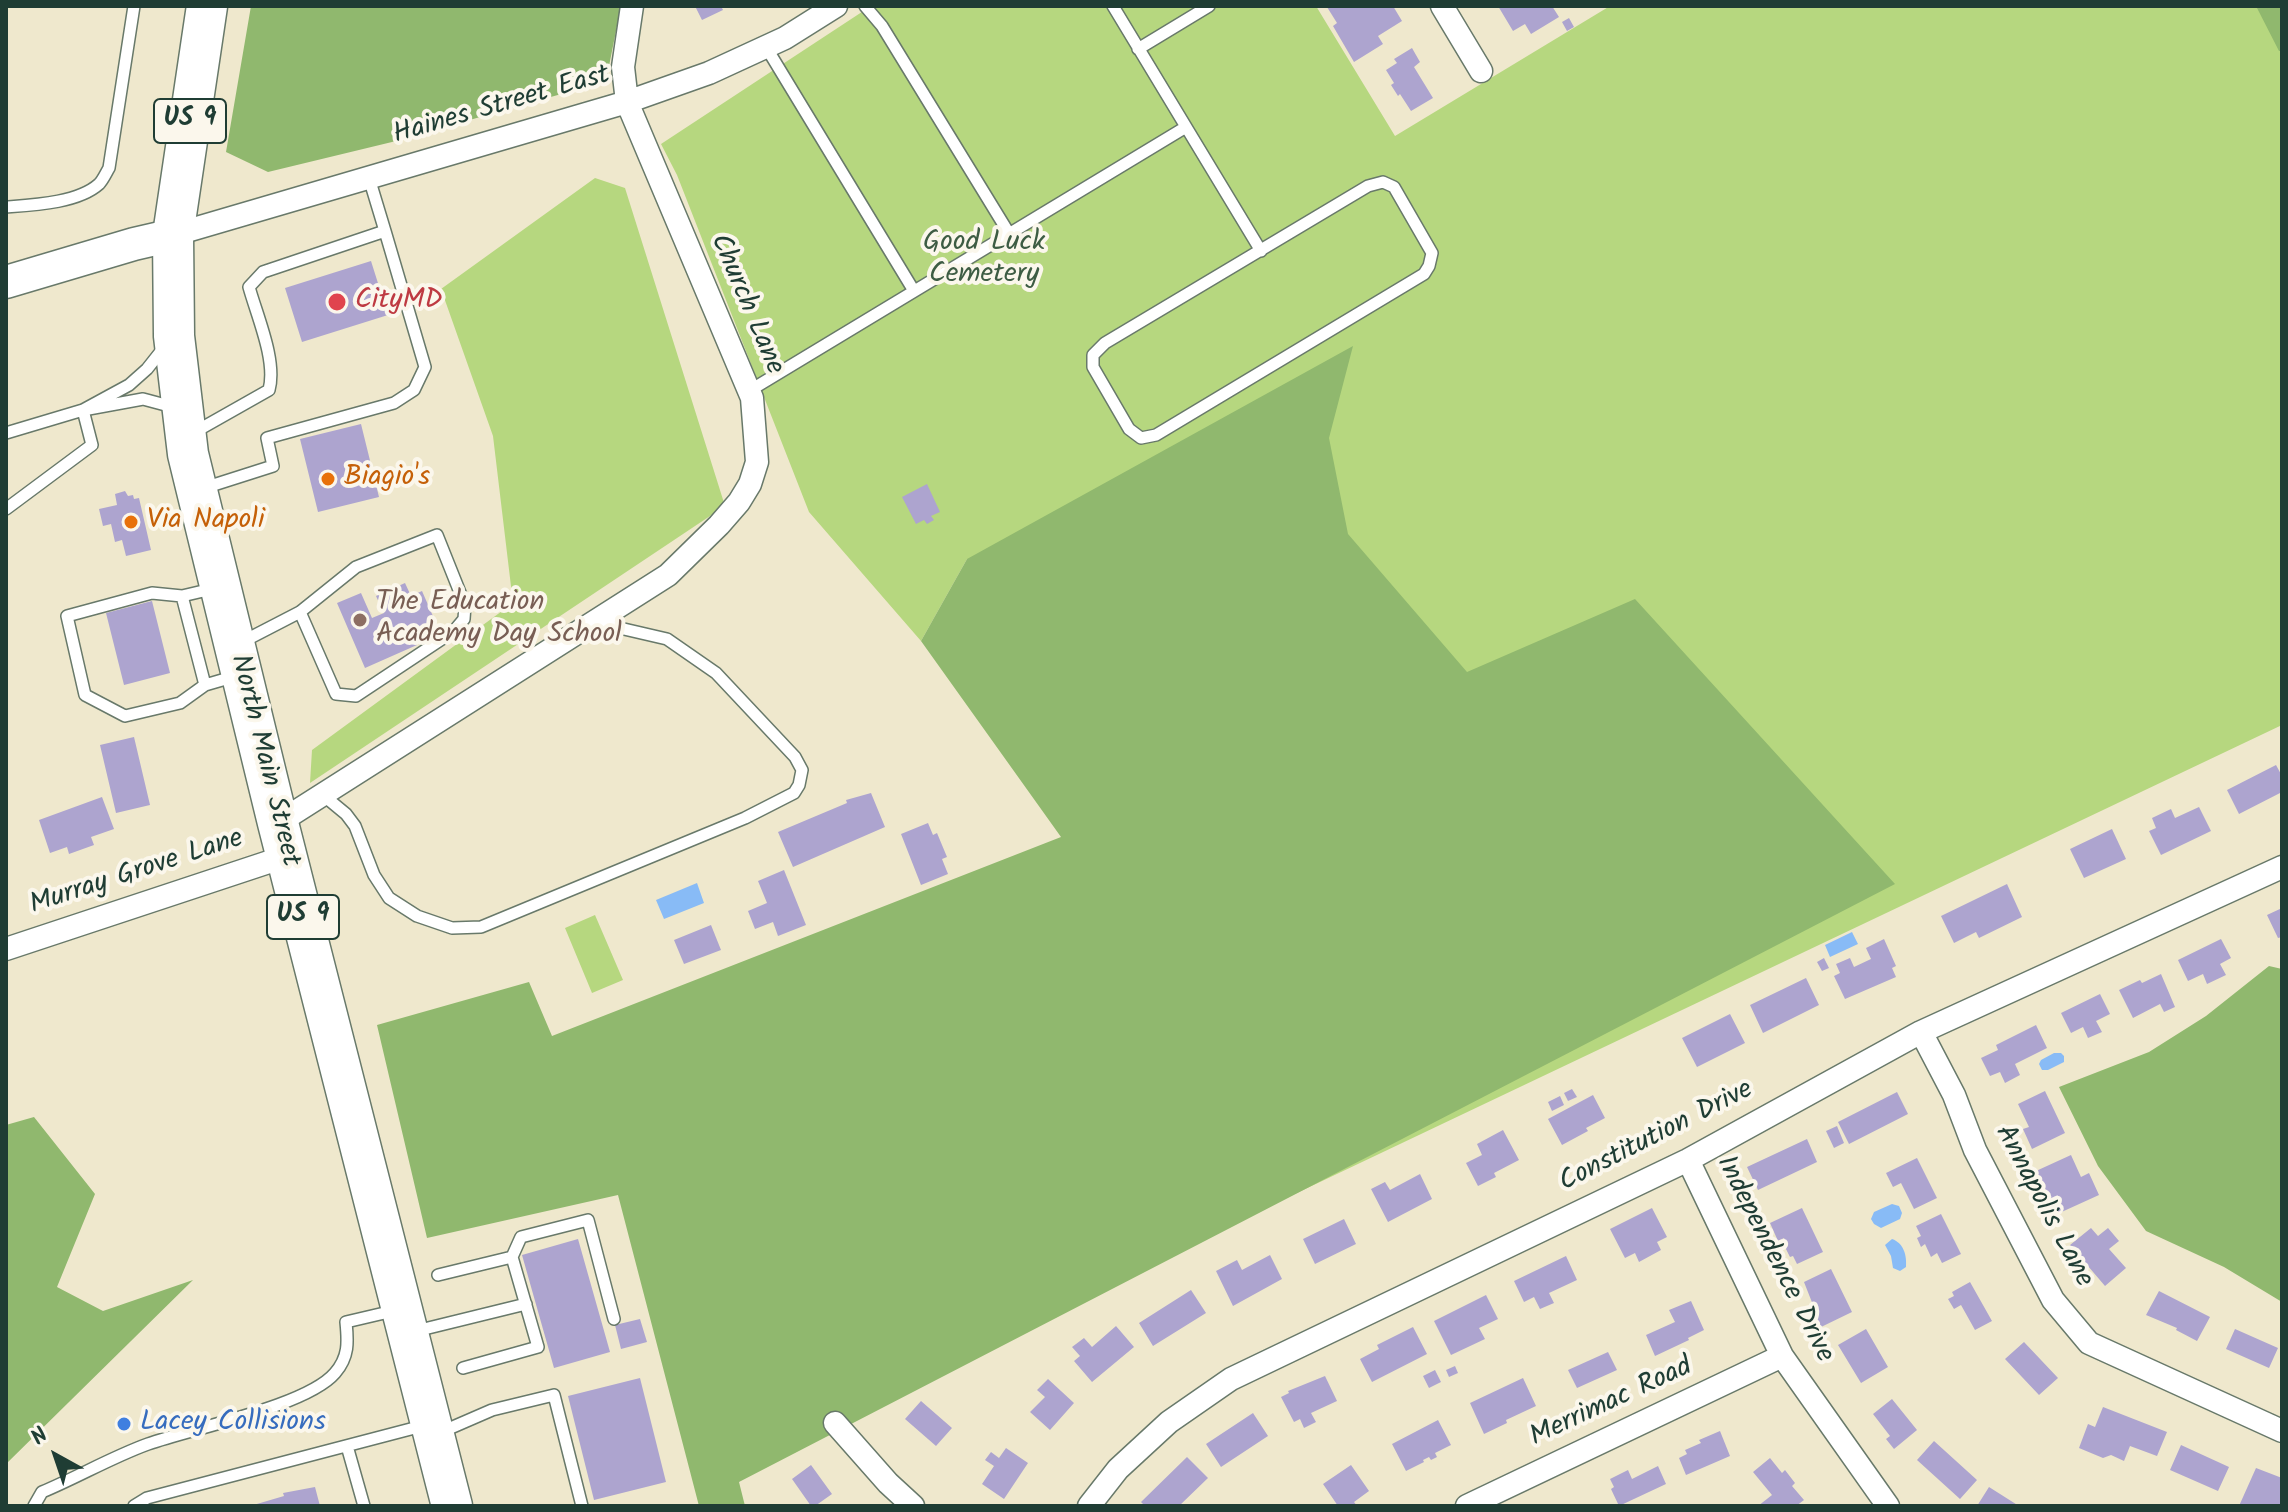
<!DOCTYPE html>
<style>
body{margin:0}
#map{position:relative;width:2288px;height:1512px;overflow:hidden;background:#efe8cd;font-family:Kalam,sans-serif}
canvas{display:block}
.frame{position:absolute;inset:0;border:8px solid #1f3d34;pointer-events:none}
.north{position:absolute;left:16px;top:1416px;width:80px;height:80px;-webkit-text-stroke:6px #fbf7ec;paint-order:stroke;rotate:320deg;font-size:22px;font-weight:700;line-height:32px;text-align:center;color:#1f3d34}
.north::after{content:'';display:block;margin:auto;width:28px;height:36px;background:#1f3d34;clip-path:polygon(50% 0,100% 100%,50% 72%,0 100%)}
</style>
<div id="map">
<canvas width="2288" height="1512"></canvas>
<div class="frame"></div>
<div class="north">N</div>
</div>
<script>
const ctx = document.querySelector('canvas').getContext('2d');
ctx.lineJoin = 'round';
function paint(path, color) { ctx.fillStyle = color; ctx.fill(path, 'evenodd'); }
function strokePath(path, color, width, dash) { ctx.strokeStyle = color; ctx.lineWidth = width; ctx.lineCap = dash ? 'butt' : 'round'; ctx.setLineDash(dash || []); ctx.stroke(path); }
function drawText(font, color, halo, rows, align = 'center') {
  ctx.font = font + ' Kalam,sans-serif'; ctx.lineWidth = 8; ctx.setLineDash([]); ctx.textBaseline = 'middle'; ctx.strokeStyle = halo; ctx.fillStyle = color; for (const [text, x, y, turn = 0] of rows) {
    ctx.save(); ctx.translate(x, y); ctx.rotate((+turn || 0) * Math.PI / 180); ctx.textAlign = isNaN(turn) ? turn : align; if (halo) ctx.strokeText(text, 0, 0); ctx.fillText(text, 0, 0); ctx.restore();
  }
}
paint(new Path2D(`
 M871,6h445l79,130 215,-130h672v719l-1042,495 -273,-661 -46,82 -112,-129 -132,-337 -16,-31z
 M595,178l30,10 100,318 -415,277 2,-33 201,-147 -20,-167 -52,-147z
 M595,915l28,65 -31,13 -27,-65z`), '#b6d77f');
paint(new Path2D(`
 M251,6h370l-14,70 -21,11 -194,55 -124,30 -42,-20z
 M2256,6h26v45h-3z
 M1353,346l-24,92 19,96 119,138 168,-73 260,285 -1156,598 6,24h-46l-81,-311 -191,43 -50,-213 152,-43 23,54 509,-199 -140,-196 46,-82z
 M2269,966l13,3v333l-58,-35 -78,-36 -48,-65 -39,-79 90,-35 57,-36z
 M34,1117l61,77 -38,93 46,24 90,-31 -187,184v-339z`), '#90b86e');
paint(new Path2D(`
 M697,883l7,20 -40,16 -8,-19z
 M1852,932l6,12 -28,13 -5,-12z
 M2054,1053h7l3,3v6l-16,8h-6l-3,-6 2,-4z
 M1892,1204l7,2 3,7 -2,6 -19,9 -7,-4 -3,-5 3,-7z
 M1892,1239c12,4 15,17 14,28l-6,4 -7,-3 -2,-12 -6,-11z`), '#88bbf6');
paint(new Path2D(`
 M695,6h26l2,4 -21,10z
 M1329,6h64l9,15 -24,15 5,8 -29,18 -21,-36 4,-3 -10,-16z
 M1498,6h54l7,11 -28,17 -6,-10 -12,7z
 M1569,18l5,9 -7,4 -5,-9z
 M1412,48l8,14 -6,5 19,31 -22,13 -11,-17 -2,2 -7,-11 3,-2 -8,-13 11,-7 -3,-4z
 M371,261l17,54 -86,27 -17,-54z
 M361,424l18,73 -61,15 -18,-73z
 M927,484l13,28 -9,4 3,4 -7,4 -3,-4 -8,4 -14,-27z
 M125,491l3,5 5,-1 1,4 5,-1 12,52 -25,6 -4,-16 -7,2 -4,-18 -8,2 -4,-17 18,-4 -2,-11z
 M405,583l6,13 11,-5 17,39 -25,10 3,5 -52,23 -28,-65 24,-10 11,25 12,-5 -8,-17z
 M152,601l18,72 -46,12 -18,-72z
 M134,737l16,68 -34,8 -16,-68z
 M2276,765l6,11v16l-43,22 -12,-24z
 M871,793l14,34 -92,40 -15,-35 69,-29 -1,-3z
 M102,797l12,32 -23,8 3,8 -25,9 -2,-7 -17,6 -11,-33z
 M2199,807l12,24 -50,24 -12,-24 7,-3 -4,-10 19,-9 4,9z
 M928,823l5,12 4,-2 10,24 -5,2 6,15 -27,11 -20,-51z
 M2112,829l14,30 -42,19 -14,-29z
 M784,870l22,55 -28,11 -5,-14 -18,7 -7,-18 19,-8 -9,-22z
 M2007,884l15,33 -43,21 -3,-6 -22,11 -13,-27z
 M2282,908v29l-4,1 -11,-23z
 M711,925l10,25 -37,14 -10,-24z
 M1884,939l12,27 -4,2 4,9 -51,22 -11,-23 6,-3 -4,-9 14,-6 4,9 17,-8 -5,-11z
 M2221,939l10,19 -11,6 6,11 -19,9 -4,-10 -15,7 -10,-21z
 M1824,958l5,10 -7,3 -5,-9z
 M2161,974l14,33 -11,5 -4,-8 -27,14 -14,-28 21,-10 2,3z
 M1806,978l13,27 -56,28 -13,-28z
 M2100,994l10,20 -14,7 6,11 -14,6 -5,-11 -12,6 -10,-20z
 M1730,1014l15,29 -48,24 -15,-29z
 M2036,1025l11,23 -32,16 5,11 -15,8 -5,-11 -10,4 -9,-18 17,-8 -2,-5z
 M1572,1089l5,8 -9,4 -4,-8z
 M2045,1091l20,42 -33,16 -9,-20 6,-2 -11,-23z
 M1897,1092l11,22 -59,30 -11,-22z
 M1593,1095l12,23 -19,10 2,3 -26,14 -14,-26z
 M1560,1096l4,9 -12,6 -4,-9z
 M1837,1126l7,17 -10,5 -8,-17z
 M1503,1130l16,30 -25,13 2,4 -18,9 -12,-23 16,-8 -5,-11z
 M1807,1139l10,23 -59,28 -11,-23z
 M2071,1155l10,22 8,-4 10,22 -44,20 -19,-44z
 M1917,1158l20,40 -23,11 -13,-26 -8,4 -7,-14z
 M1420,1174l12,25 -44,23 -17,-33 14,-7 5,8z
 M1652,1208l15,29 -10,5 4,8 -22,12 -4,-9 -10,5 -15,-29z
 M1802,1208l21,44 -26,12 -4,-8 -3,1 -5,-10 3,-1 -4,-8 -6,3 -8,-18z
 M1941,1214l20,40 -19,9 -5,-10 -6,4 -6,-13 -4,3 -4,-9 4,-2 -5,-10z
 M1344,1219l12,25 -41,20 -12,-25z
 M2091,1228l7,8 10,-8 11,13 -10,8 17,19 -21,18 -35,-41z
 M578,1239l32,113 -56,16 -32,-113z
 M1270,1255l12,24 -49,27 -17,-35 21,-11 5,10z
 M1566,1256l11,24 -28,13 5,10 -14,6 -6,-12 -10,5 -10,-21z
 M1831,1269l21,43 -33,16 -8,-16 4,-2 -11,-28z
 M1970,1282l22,39 -17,9 -14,-25 -7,4 -6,-10 6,-3 -2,-4z
 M1191,1290l15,23 -53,33 -14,-23z
 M2159,1291l51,26 -13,24 -21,-11 1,-2 -31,-13z
 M1486,1295l12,24 -19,9 6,11 -34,16 -17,-34z
 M1691,1301l13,29 -16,8 1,2 -34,16 -9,-21 29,-13 -6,-12z
 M640,1319l7,23 -26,7 -6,-24z
 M1116,1326l18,21 -42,35 -18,-21 6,-5 -8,-9 12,-9 8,9z
 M1413,1327l14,27 -55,28 -12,-23 19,-10 -2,-4z
 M1866,1329l22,38 -27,16 -23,-38z
 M2235,1329l43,19 -9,20 -43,-19z
 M2024,1342l34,36 -19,17 -34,-36z
 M1608,1352l9,18 -40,18 -9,-18z
 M1455,1366l3,7 -9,4 -3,-7z
 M1435,1370l6,12 -12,6 -6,-12z
 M1325,1376l12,25 -26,12 5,9 -12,6 -4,-9 -6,3 -13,-25 8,-4 -1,-2z
 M640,1378l26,104 -72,18 -26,-104z
 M1523,1378l13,28 -30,14 1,3 -23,11 -14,-31z
 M1048,1379l26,24 -24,27 -20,-18 15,-15 -8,-7z
 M1892,1399l25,31 -23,19 -8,-10 4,-3 -17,-22z
 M921,1401l31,27 -16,18 -31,-27z
 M2103,1407l64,25 -10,24 -27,-10 -6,15 -13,-6 -8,3 -24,-10 9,-24 7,3z
 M1253,1413l15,23 -47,31 -15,-23z
 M1438,1420l13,25 -16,8 2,4 -6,3 -2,-3 -6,3 1,2 -18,9 -14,-27z
 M1720,1431l10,25 -44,19 -7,-17 8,-4 -2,-4 16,-7 -2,-3z
 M1934,1441l43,39 -17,19 -43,-39z
 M2181,1445l48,22 -11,24 -48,-21z
 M1006,1448l22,15 -24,36 -22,-15 12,-18 -9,-6 6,-8 8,6z
 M1187,1457l21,21 -29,28h-34l-4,-4z
 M1770,1458l12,15 3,-3 10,13 -3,3 12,14 -8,6h-38l14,-11 -19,-23z
 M811,1465l21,29 -17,12h-4l-19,-27z
 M1351,1465l18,26 -15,11 3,4h-19l-15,-22z
 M1658,1466l8,18 -47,22 -8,-17 3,-2 -4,-8 18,-9 4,9z
 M2256,1468l26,10v28h-43z
 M315,1487l5,19h-70l34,-10 -1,-3z
 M1989,1487l30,19h-42z`), '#ada4cf');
const lane = new Path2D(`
 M865,6l17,20 128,209
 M1113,6l148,245
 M766,47l148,244
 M1138,49l71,-43
 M1383,182l11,5 38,66 -3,13 -5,8 -268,161 -15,3 -12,-9 -36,-62v-12l12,-12 263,-157z
 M6,207c27,-2 72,-4 93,-23 4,-4 7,-11 10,-16l25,-162
 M166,345l-19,24 -18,16 -46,25 60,-11 30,8
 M749,391l437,-264
 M6,433l77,-23 9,35 -86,64
 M193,433l76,-43c8,-29 -12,-74 -20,-103l14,-15 122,-41 -16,-53
 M204,488l69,-22 -6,-28 127,-35 20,-13 11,-23 -40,-136
 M216,588l-34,8 -30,-3 -85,23 18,79 40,21 55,-13 25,-18 31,-9
 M182,596l23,89
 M242,642l58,-30 56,-45 81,-32 28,70 -1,14 -10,12 -98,65 -20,-2 -36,-82
 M323,795l23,19 9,12 19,49 15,23 28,18 35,12 29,-1 264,-109 49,-25 5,-8 3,-15 -7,-13 -79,-84 -49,-34 -69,-16
 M438,1275l74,-18
 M416,1331l110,-27
 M463,1368l75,-21 -26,-90 9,-20 67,-17 26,99
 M439,1433l53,-23 62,-15 28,111
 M347,1446l17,60
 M34,1506l8,-14c36,-15 70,-35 106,-48 45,-16 159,-38 187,-71 14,-16 13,-31 11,-51l47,-11
 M134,1506l13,-8 279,-73`);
const street = new Path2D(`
 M1442,6l39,65
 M173,235l454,-133 82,-29 76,-35 51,-32
 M278,823l390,-248 51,-50 20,-23 11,-18 7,-22 -5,-64 -125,-296 -4,-35 9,-61
 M6,949l281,-93
 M1921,1032l33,63 21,55 78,150 36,43 193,88
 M1688,1160l94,196 106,150
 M835,1423l53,60 25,23
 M1089,1506l29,-37 51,-47 62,-43 457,-219 233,-128 361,-165
 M1467,1506l315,-150`);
const secondary = new Path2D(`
 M6,282l128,-38 39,-9`);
const highway = new Path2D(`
 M207,6l-34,229 1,101 14,118 90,369 174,683`);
strokePath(lane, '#68796a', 14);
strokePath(street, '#68796a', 25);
strokePath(secondary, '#68796a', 35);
strokePath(highway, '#68796a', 43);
strokePath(lane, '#fff', 11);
strokePath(street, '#fff', 22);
strokePath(secondary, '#fff', 32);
strokePath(highway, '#fff', 40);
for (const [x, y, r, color] of [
 [337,302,10,"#e0444e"],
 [328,479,8,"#e8710a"],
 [131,522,8,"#e8710a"],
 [360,620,8,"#8d6e63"],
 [124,1424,8,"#3f7fe0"]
]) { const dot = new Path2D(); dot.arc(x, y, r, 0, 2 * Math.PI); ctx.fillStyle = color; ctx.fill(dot); strokePath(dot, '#fbf7ec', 3); }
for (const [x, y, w] of [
 [190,121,72],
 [303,917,72]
]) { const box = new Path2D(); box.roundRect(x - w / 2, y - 22, w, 44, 6); ctx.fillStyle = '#fbf7ec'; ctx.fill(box); strokePath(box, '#1f3d34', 2); }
drawText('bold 26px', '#1f3d34', null, [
 ["US 9",190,121],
 ["US 9",303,917]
]);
drawText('28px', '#1f3d34', '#fbf7ec', [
 ["Haines Street East",502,107,-16],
 ["Church Lane",745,305,67],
 ["North Main Street",263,761,76],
 ["Murray Grove Lane",137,874,-18],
 ["Constitution Drive",1657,1138,-27],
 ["Annapolis Lane",2042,1207,62],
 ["Independence Drive",1773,1260,63],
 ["Merrimac Road",1612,1404,-25]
]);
drawText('28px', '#3d5c43', '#fbf7ec', [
 ["Good Luck",984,244],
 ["Cemetery",984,276]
]);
drawText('28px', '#be3a42', '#fbf7ec', [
 ["CityMD",355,302]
], 'left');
drawText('28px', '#c56008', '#fbf7ec', [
 ["Biagio's",344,479],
 ["Via Napoli",147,522]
], 'left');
drawText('28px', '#785e54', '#fbf7ec', [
 ["The Education",376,604],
 ["Academy Day School",376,636]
], 'left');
drawText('28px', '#366cbe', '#fbf7ec', [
 ["Lacey Collisions",140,1424]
], 'left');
</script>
